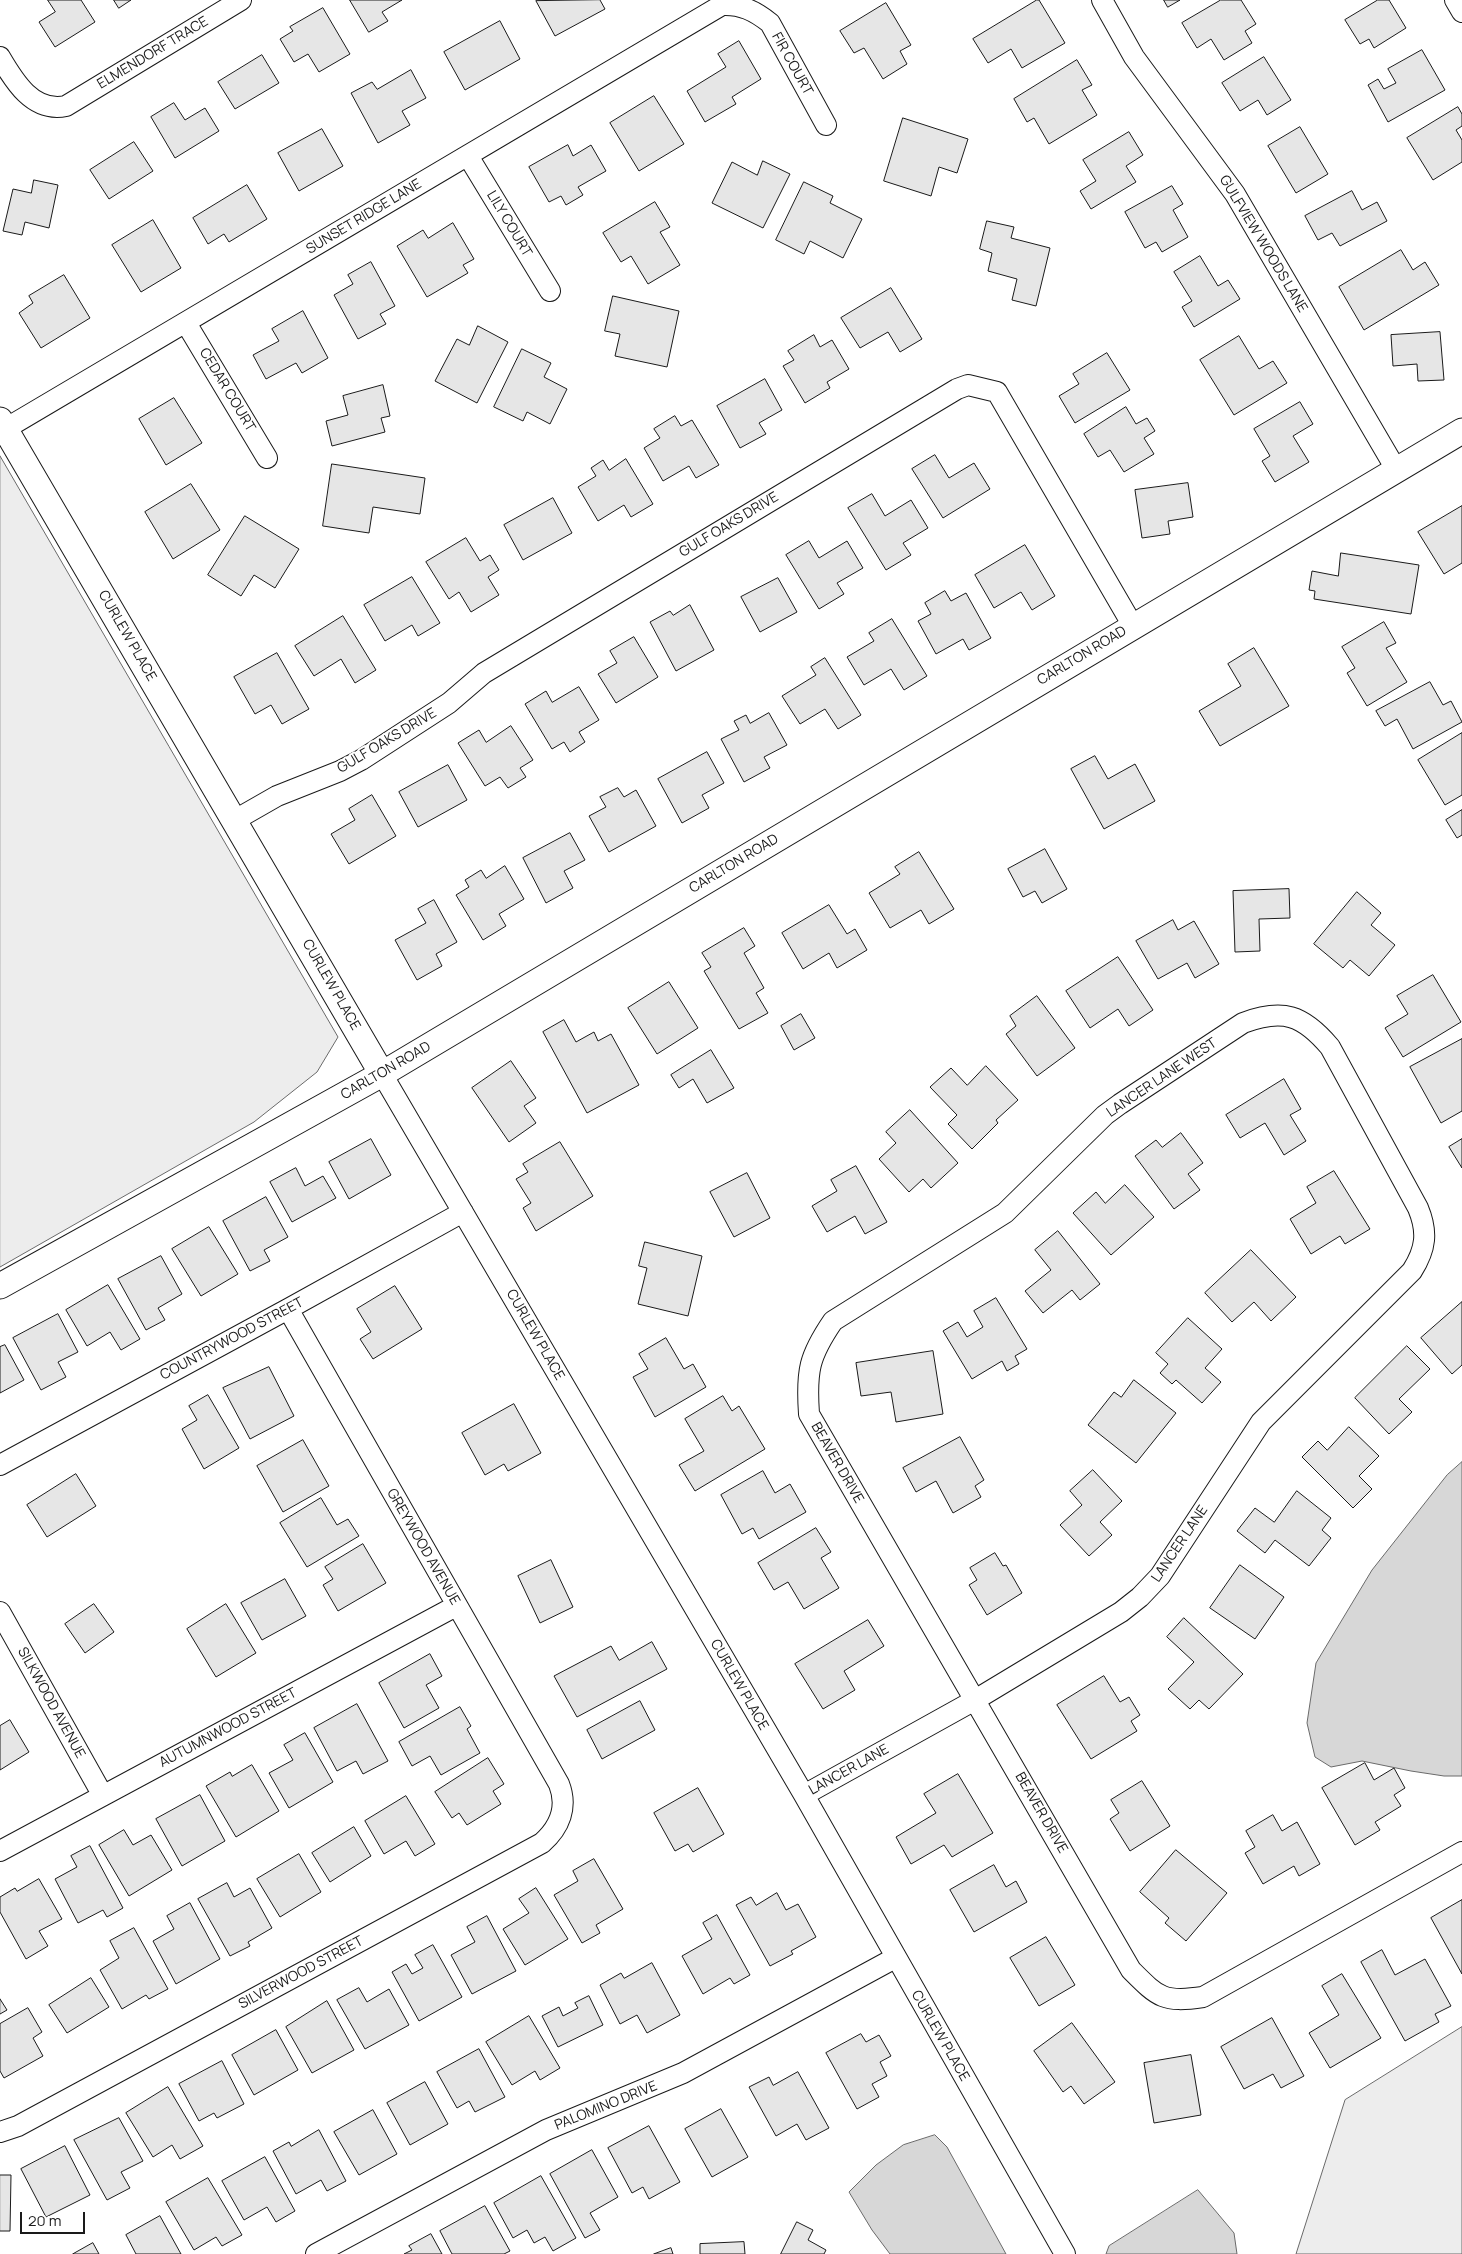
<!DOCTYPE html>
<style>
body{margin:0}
#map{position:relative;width:1462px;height:2254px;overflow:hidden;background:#fff;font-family:Manrope,sans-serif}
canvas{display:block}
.scale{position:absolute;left:20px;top:2212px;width:65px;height:22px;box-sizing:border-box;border:2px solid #1a1a1a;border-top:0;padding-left:6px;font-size:15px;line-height:18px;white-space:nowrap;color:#1a1a1a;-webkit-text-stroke:4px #fff;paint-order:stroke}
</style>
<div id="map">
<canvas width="1462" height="2254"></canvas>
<div class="scale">20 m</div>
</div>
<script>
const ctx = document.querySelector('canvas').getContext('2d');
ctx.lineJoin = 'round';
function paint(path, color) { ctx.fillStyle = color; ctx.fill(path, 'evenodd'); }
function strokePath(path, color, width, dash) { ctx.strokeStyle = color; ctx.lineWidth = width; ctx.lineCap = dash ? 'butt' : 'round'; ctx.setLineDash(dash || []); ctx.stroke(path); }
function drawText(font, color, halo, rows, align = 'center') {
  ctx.font = font + ' Manrope,sans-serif'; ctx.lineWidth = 4; ctx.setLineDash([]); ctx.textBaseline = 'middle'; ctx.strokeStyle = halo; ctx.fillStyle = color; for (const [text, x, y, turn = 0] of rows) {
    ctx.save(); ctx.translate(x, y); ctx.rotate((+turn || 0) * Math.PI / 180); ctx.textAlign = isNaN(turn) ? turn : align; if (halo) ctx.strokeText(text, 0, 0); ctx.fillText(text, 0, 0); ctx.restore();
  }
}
const built = new Path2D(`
 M0,456l338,581 -21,35 -63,50 -254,145z
 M1462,2027v227h-166l49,-154z`);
paint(built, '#ededed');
strokePath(built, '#6a6a6a', 1);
const water = new Path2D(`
 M1462,1462v314h-18l-33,-5 -49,-10 -31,6 -16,-10 -8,-34 9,-60 56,-93 75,-95z
 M935,2135l12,12 59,107h-116l-18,-24 -23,-38 27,-27 27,-20z
 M1198,2190l36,43 3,21h-131l3,-8z`);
paint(water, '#d7d7d7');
strokePath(water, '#6a6a6a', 1);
const building = new Path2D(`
 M48,0h33l14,22 -40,25 -16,-25 16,-10z
 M114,0h17l-12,8z
 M350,0h52l-20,12 6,9 -19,11z
 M600,0l5,9 -50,27 -19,-35z
 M1037,0h2l26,43 -43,25 -11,-19 -23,14 -15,-24z
 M1164,0h16l-12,7z
 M1221,0h20l15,24 -11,7 7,12 -28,17 -13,-21 -14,9 -15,-25z
 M1378,0h11l17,28 -32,20 -5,-9 -9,5 -15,-24z
 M886,3l25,42 -11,6 7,13 -24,15 -19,-31 -10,5 -14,-22z
 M323,8l27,46 -31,18 -11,-18 -14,8 -14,-23 13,-8 -3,-4z
 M500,21l20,38 -55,31 -21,-38z
 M739,41l22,38 -29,18 4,7 -31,18 -18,-31 39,-24 -8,-13z
 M1422,50l23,40 -57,32 -20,-37 10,-6 6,10 12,-6 -8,-14z
 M262,55l17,28 -44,26 -17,-27z
 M1264,57l27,43 -24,15 -9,-15 -18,11 -18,-28z
 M1077,60l15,25 -10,5 15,25 -48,29 -15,-26 -7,4 -13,-23z
 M411,70l15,28 -24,13 8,14 -32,18 -27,-50 21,-11 5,7z
 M654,96l30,48 -45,27 -29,-48z
 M174,103l11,17 20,-12 14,23 -44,27 -24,-41z
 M1458,107l4,7v12l-6,4 6,10v22l-29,18 -26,-42z
 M903,118l65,21 -11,34 -18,-6 -8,29 -47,-15z
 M1300,127l28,47 -32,19 -28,-47z
 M322,129l21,37 -44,25 -21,-38z
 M1129,132l14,23 -17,11 10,16 -45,27 -11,-18 16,-10 -13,-21z
 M134,142l19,29 -44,28 -19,-29z
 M568,145l5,11 18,-11 15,26 -28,16 5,8 -17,10 -5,-9 -12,6 -20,-35z
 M763,161l27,13 -27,54 -51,-25 20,-41 25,13z
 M34,180l24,5 -9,43 -24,-6 -3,13 -19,-4 10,-42 18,4z
 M804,182l29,14 -3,7 32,16 -19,39 -33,-17 -6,13 -28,-14z
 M247,185l20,34 -38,23 -5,-8 -16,10 -15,-26z
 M1172,186l11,18 -10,6 15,27 -26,15 -6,-10 -11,6 -20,-36z
 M1352,191l10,19 15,-8 10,19 -47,25 -8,-13 -14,7 -13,-24z
 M655,202l15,25 -10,5 20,33 -32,19 -17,-28 -10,6 -18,-29z
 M153,220l28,48 -40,24 -29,-47z
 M987,221l27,6 -3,11 39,10 -14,58 -24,-6 5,-21 -29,-8 4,-18 -12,-4z
 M453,223l21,36 -11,6 5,8 -41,24 -30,-51 26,-16 5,8z
 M1401,250l12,20 12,-8 14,23 -75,45 -25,-43z
 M1200,256l18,30 10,-6 12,19 -46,28 -12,-20 10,-6 -18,-29z
 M371,262l24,44 -15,8 6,10 -28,15 -24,-44 19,-11 -5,-9z
 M64,275l26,43 -49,30 -22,-35 14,-10 -4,-7z
 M891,288l31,51 -22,13 -12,-20 -28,16 -19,-30z
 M613,296l66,15 -12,56 -52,-11 5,-22 -15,-3z
 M303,311l25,47 -26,15 -6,-10 -30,16 -13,-24 26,-14 -7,-12z
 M478,326l30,16 -31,61 -42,-22 22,-42 12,6z
 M1440,332l4,48 -26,1 -1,-17 -24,2 -2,-31z
 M814,335l6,12 12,-7 17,29 -22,13 3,6 -25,15 -22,-37 11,-6 -6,-9z
 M1239,336l20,33 14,-8 14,22 -53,32 -34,-55z
 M522,349l29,14 -7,14 23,12 -17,35 -23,-12 -4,9 -29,-14z
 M1107,353l23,37 -55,33 -16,-27 20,-12 -6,-10z
 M765,379l17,31 -23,13 7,11 -26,14 -23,-42z
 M383,385l7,31 -9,2 4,14 -53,14 -6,-25 22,-6 -5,-19z
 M174,398l28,45 -36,22 -27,-46z
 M1300,402l13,22 -20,12 16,26 -34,20 -13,-21 8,-5 -16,-27z
 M1126,407l10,17 11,-6 8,13 -11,7 10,16 -30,18 -14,-22 -12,7 -14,-23z
 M675,416l6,10 11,-6 27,45 -23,13 -7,-12 -26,15 -19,-33 16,-10 -6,-9z
 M935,455l14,23 25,-15 16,26 -47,29 -31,-49z
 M626,459l27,45 -22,13 -7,-12 -26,16 -20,-34 18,-11 -5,-8 12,-8 6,10z
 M332,464l93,14 -5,36 -47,-7 -4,26 -46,-7z
 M1188,483l5,34 -25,4 2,13 -28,4 -7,-48z
 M191,484l29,46 -47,29 -28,-47z
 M872,494l13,22 26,-16 17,28 -25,15 8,12 -25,15 -38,-62z
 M553,498l19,35 -49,27 -19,-35z
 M1462,506v57l-18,11 -26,-42z
 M245,516l54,33 -24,39 -21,-13 -13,21 -33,-21z
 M466,538l14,23 10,-6 9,15 -11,7 11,18 -28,17 -12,-20 -10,7 -23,-37z
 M809,541l10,17 28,-17 16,27 -26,15 7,11 -25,15 -33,-54z
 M1025,545l30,51 -23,14 -11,-18 -27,16 -19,-33z
 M1341,553l78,12 -8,49 -97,-15 1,-8 -6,-1 3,-19 26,5z
 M412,577l28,46 -22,13 -6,-11 -27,16 -21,-36z
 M778,578l19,34 -37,20 -19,-35z
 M945,591l6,10 15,-8 25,45 -22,12 -6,-11 -27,15 -18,-33 13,-7 -6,-11z
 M690,605l24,45 -38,21 -26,-49 20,-11 3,4z
 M343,616l33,54 -21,13 -14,-24 -27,17 -19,-30z
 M892,619l35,57 -23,14 -13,-21 -27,16 -17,-28 27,-16 -5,-8z
 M1384,622l12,21 -10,5 21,34 -40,24 -20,-33 8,-5 -13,-21z
 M634,637l24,40 -42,26 -18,-29 19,-11 -7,-12z
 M1254,648l35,58 -69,40 -21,-35 42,-25 -13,-22z
 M277,653l32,56 -27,15 -11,-19 -16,9 -21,-37z
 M825,658l36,57 -23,14 -13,-20 -25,15 -18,-28 34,-21 -5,-8z
 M1430,682l13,23 8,-4 11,21 -49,27 -16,-30 -12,7 -9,-15z
 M579,687l20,33 -20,12 6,10 -15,10 -6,-10 -12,7 -27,-45 21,-13 6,11z
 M769,713l18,32 -23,12 6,11 -26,14 -23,-43 18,-9 -5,-9 12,-6 4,8z
 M511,726l22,34 -13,8 6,9 -18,11 -8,-11 -15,9 -27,-43 21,-13 7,12z
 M1462,733v62l-17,10 -27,-45z
 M707,752l17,31 -22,12 7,13 -27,15 -24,-44z
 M1095,756l13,23 27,-15 20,37 -51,28 -33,-60z
 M448,765l19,35 -49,27 -19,-35z
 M618,788l6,9 12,-7 20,36 -47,26 -20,-36 17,-9 -6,-10z
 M372,795l24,41 -47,28 -18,-30 24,-14 -6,-11z
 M1462,810v25l-5,3 -11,-18z
 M570,833l15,27 -21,11 9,17 -27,15 -23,-45z
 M1045,849l22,40 -25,14 -7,-12 -12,6 -15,-28z
 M919,852l35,57 -25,15 -8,-14 -31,18 -21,-35 31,-19 -5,-7z
 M505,866l19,33 -25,15 7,12 -23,14 -27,-45 13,-8 -4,-7 16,-10 5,8z
 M1289,889l1,29 -31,1 1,32 -25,1 -2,-61z
 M1357,892l24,21 -10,12 24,20 -26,31 -19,-16 -7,8 -29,-24z
 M434,900l23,42 -21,12 6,12 -25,14 -22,-40 31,-17 -8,-14z
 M829,905l18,29 8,-5 12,21 -30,18 -8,-15 -26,16 -21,-36z
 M1173,920l5,10 16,-9 25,43 -24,14 -8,-15 -29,16 -22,-38z
 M744,928l11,18 -11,7 20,35 -8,5 12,20 -29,16 -35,-58 7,-4 -9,-14z
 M1118,957l35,53 -24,16 -11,-17 -28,19 -24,-37z
 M1433,975l28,47 -58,35 -18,-29 23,-14 -11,-18z
 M669,982l29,46 -41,26 -29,-46z
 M1037,996l38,52 -38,28 -31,-42 10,-8 -6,-10z
 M801,1014l14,24 -21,12 -13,-24z
 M564,1020l12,22 18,-10 4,9 13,-7 28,51 -52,28 -44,-81z
 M1462,1039v72l-21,12 -31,-56z
 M711,1050l23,38 -27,15 -14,-24 -14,9 -8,-13z
 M511,1061l25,37 -12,8 12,17 -27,19 -37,-54z
 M986,1066l32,34 -22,20 2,3 -26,26 -24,-25 9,-9 -27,-28 21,-19 16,17z
 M1284,1079l17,30 -11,6 16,26 -22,14 -19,-32 -25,15 -14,-23z
 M910,1110l48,53 -27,25 -8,-9 -14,13 -30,-33 17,-16 -10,-11z
 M1181,1133l22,30 -15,11 12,16 -26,19 -39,-53 21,-16 6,7z
 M371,1139l20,36 -42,24 -20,-37z
 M1462,1139v29l-13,-21z
 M560,1142l33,54 -57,35 -13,-23 8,-5 -15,-24 12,-7 -5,-8z
 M856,1166l31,56 -22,12 -10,-18 -28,16 -15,-26 25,-15 -6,-11z
 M296,1168l9,18 18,-10 13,22 -44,24 -22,-40z
 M1334,1171l36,58 -25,15 -5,-8 -29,18 -21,-35 26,-16 -9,-16z
 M747,1173l23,45 -36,19 -24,-45z
 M1125,1185l29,32 -43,38 -38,-42 23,-21 9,11z
 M266,1197l22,40 -24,13 6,11 -20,10 -27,-50z
 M209,1227l29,47 -37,22 -29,-47z
 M1058,1231l42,53 -20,16 -8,-10 -29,23 -18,-22 26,-21 -16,-20z
 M645,1242l57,14 -14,60 -50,-12 9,-36 -8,-2z
 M1251,1250l45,47 -25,24 -17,-19 -22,20 -27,-29z
 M161,1256l21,38 -24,14 7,12 -19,10 -28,-51z
 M108,1285l32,54 -19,11 -11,-18 -23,14 -21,-36z
 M395,1286l27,43 -49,30 -13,-20 11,-7 -14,-23z
 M996,1298l31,51 -12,7 4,8 -12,7 -5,-10 -30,18 -29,-48 15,-9 9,15 16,-10 -9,-16z
 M1462,1302v63l-10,9 -31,-36z
 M58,1314l20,38 -20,10 8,15 -25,13 -28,-52z
 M1188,1318l34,31 -17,19 16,14 -19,21 -26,-23 -4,4 -12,-11 8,-9 -12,-11z
 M666,1338l18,31 9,-5 13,23 -51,30 -22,-40 15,-8 -9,-15z
 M5,1345l19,35 -24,13v-46z
 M1407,1346l23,23 -31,30 13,13 -23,22 -34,-36z
 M933,1351l10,63 -47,8 -5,-30 -30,4 -5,-33z
 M269,1367l25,49 -44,23 -27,-51z
 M1134,1380l42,33 -40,50 -48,-38 26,-33 7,5z
 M208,1395l31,53 -35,21 -22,-40 15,-9 -8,-14z
 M723,1396l9,15 7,-5 26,43 -70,42 -16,-26 25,-14 -19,-32z
 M514,1404l27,49 -33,18 -4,-7 -19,11 -23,-42z
 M1349,1427l30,29 -20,20 13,13 -19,19 -51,-51 16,-16 9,9z
 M960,1437l24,43 -9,6 6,11 -28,16 -17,-32 -20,11 -13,-24z
 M303,1440l26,46 -46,26 -26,-46z
 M1093,1470l29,31 -22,21 12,13 -23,21 -29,-31 22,-20 -12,-14z
 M763,1471l12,22 15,-9 16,28 -47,27 -6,-11 -11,6 -21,-39z
 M76,1474l20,32 -49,31 -20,-32z
 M1297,1491l34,27 -9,12 9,8 -22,28 -34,-26 -10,13 -28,-22 18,-23 19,14z
 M321,1498l16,27 11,-6 11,17 -52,31 -27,-44z
 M816,1528l15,24 -10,6 18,30 -35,21 -16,-27 -14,8 -16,-27z
 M363,1544l23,39 -48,28 -15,-26 10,-6 -8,-12z
 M995,1553l8,13 3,-1 16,28 -35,22 -18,-30 8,-5 -7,-12z
 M551,1560l22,47 -33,16 -22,-47z
 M1240,1565l44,32 -29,42 -45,-31z
 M285,1579l21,37 -44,24 -21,-37z
 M94,1604l20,28 -29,21 -20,-29z
 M226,1604l30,49 -40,24 -29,-48z
 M1184,1618l59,56 -34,35 -10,-9 -9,9 -22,-20 26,-27 -27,-25z
 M868,1620l16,26 -40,25 11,19 -32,19 -28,-45z
 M652,1642l15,27 -90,48 -23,-41 57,-30 8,14z
 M430,1654l12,22 -16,9 13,23 -35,20 -25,-45z
 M1104,1676l16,26 9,-5 11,18 -9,6 6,10 -46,28 -34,-54z
 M640,1701l15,29 -53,29 -15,-29z
 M357,1704l31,57 -25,13 -7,-13 -19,10 -23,-43z
 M460,1707l11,19 -4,3 13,24 -39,22 -11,-19 -18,10 -13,-24z
 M10,1720l19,32 -29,18v-44z
 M305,1733l28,49 -44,26 -20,-35 24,-13 -9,-15z
 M488,1758l16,26 -11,7 8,13 -34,21 -8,-12 -7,5 -17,-26z
 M1365,1763l9,17 20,-12 11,20 -11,7 7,11 -26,16 5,8 -25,15 -33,-57z
 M252,1765l27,46 -43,26 -30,-51 24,-14 2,4z
 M958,1774l35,59 -41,24 -8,-12 -33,19 -15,-27 40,-24 -12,-19z
 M1142,1781l28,45 -40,25 -20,-32 9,-6 -8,-13z
 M698,1788l26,46 -31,18 -5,-8 -13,7 -21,-38z
 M200,1795l25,46 -43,25 -26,-47z
 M406,1796l29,48 -20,12 -9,-15 -22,13 -19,-33z
 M1273,1815l9,16 15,-9 23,42 -21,12 -5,-10 -31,18 -18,-31 10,-6 -9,-16z
 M354,1827l17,29 -41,26 -18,-29z
 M124,1830l9,15 18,-10 21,35 -43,26 -30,-51z
 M90,1846l33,62 -16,9 -4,-7 -25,13 -23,-44 22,-12 -6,-11z
 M1176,1850l51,43 -41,48 -21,-18 4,-5 -29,-26z
 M299,1854l22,38 -41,25 -23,-38z
 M594,1859l29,50 -27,16 4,8 -18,10 -28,-48 24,-14 -5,-10z
 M994,1865l12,22 10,-6 11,21 -53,30 -24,-42z
 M39,1879l23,40 -23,12 9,15 -22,13 -26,-47v-15l15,-9 2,3z
 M227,1883l7,14 16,-9 22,40 -24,14 2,4 -20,10 -32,-57z
 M536,1888l32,51 -43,26 -22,-36 26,-16 -10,-14z
 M777,1893l9,17 12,-6 18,33 -25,14 2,3 -23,12 -34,-61 15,-8 5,8z
 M1462,1900v74l-31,-56z
 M190,1903l30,56 -44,25 -23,-43 21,-12 -7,-13z
 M717,1915l33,60 -16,9 -4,-6 -27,16 -21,-38 30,-17 -9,-16z
 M487,1916l29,55 -44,23 -21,-39 24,-13 -8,-15z
 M134,1928l34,61 -19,10 -3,-4 -24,14 -22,-39 19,-12 -9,-17z
 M1046,1937l29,48 -36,21 -29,-48z
 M433,1945l29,52 -43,24 -27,-49 14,-8 6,10 11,-6 -8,-13z
 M1382,1950l13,25 30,-16 26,47 -16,8 4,8 -34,19 -44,-79z
 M652,1963l28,52 -33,18 -10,-18 -17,9 -20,-39 21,-12 3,5z
 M1342,1974l39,64 -51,30 -21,-35 30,-18 -17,-29z
 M91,1978l18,29 -42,26 -18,-28z
 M359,1988l8,14 22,-13 20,36 -44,24 -28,-49z
 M589,1996l14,29 -45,22 -16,-31 17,-9 4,9 15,-8 -3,-5z
 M0,1999l7,11 -7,4z
 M327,2001l27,49 -42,23 -26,-46z
 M28,2008l14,24 -9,6 10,18 -39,22 -4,-7v-47z
 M529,2016l31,52 -20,12 -5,-9 -23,14 -26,-43z
 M1272,2018l32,58 -23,12 -8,-14 -29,15 -23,-42z
 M1072,2023l43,59 -31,22 -13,-18 -8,6 -29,-41z
 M276,2030l22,40 -44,25 -22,-40z
 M861,2034l5,8 13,-7 12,21 -11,6 7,14 -15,8 7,13 -22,12 -31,-56z
 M479,2049l26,48 -30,15 -6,-11 -12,7 -20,-36z
 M1191,2055l10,60 -47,8 -10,-60z
 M222,2061l22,43 -27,14 -3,-5 -15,8 -20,-37z
 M798,2072l31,56 -23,12 -9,-16 -21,12 -27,-49 20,-10 4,8z
 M425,2082l23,42 -38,21 -23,-42z
 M168,2087l35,59 -23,13 -8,-14 -19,12 -27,-44z
 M721,2109l27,48 -36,20 -27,-48z
 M373,2110l24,44 -38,21 -25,-43z
 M119,2118l24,43 -22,11 9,16 -23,12 -33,-60z
 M649,2126l31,56 -31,17 -6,-12 -11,6 -24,-45z
 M319,2130l27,51 -19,10 -6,-11 -25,14 -23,-43 16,-9 2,4z
 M65,2146l25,49 -44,22 -25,-48z
 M592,2150l26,47 -28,16 10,17 -15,8 -35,-64z
 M265,2157l30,54 -19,11 -9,-15 -23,13 -22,-39z
 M0,2175h11l-1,56h-10z
 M541,2176l35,62 -23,13 -8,-14 -11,6 -7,-13 -14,8 -19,-35z
 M208,2178l34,57 -20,11 -6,-9 -22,13 -28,-48z
 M485,2206l25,45 -6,3h-52l-12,-23z
 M160,2216l21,38h-45l-10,-19z
 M797,2222l16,8 -5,10 18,10 -2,4h-43z
 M431,2234l11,20h-38l8,-4 -3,-4z
 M744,2242l1,12h-45v-10z
 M93,2243l6,11h-26z
 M671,2248l2,6h-19z`);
paint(building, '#e6e6e6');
strokePath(building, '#1a1a1a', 1);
const minor = new Path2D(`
 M1102,0l32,57 101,137 162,277
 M1455,0l7,12
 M0,57c14,24 33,56 66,49l175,-106
 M468,156l82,135
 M186,323l81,135
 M5,429l717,-424c19,-1 33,6 48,18l56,102
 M235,820l42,-24 63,-25 21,-11 88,-57 35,-30 473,-284 11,-4 29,7 136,234
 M382,1074l422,721 261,459
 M0,1465l288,-156 175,-97
 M0,1612l102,182
 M804,1795l171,-95 146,-88 19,-15 20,-21 101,-154 151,-151c14,-22 16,-39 6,-63l-88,-161c-27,-32 -47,-39 -87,-24l-123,81 -15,11 -100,98 -172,108c-24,35 -27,50 -24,93l322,556c27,27 32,33 72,27l259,-145
 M0,1851l456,-245
 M0,2132l18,-6 524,-283c18,-16 26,-36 17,-59l-271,-475
 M316,2254l230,-124 137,-57 212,-115`);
const tertiary = new Path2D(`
 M0,420l382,654
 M0,1286l382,-212 1080,-643`);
strokePath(minor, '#1a1a1a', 22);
strokePath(tertiary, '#1a1a1a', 27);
strokePath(minor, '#fff', 20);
strokePath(tertiary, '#fff', 25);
drawText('14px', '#1a1a1a', '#fff', [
 ["ELMENDORF TRACE",153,53,-31],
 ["FIR COURT",792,64,61],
 ["SUNSET RIDGE LANE",364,217,-31],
 ["LILY COURT",509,224,59],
 ["GULFVIEW WOODS LANE",1263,244,59],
 ["CEDAR COURT",227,390,59],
 ["GULF OAKS DRIVE",729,525,-31],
 ["CURLEW PLACE",127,636,60],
 ["CARLTON ROAD",1082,656,-31],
 ["GULF OAKS DRIVE",387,741,-31],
 ["CARLTON ROAD",734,864,-31],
 ["CURLEW PLACE",331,985,60],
 ["CARLTON ROAD",386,1071,-30],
 ["LANCER LANE WEST",1162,1078,-34],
 ["CURLEW PLACE",535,1335,60],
 ["COUNTRYWOOD STREET",232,1339,-28],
 ["BEAVER DRIVE",837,1463,60],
 ["LANCER LANE",1180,1544,-56],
 ["GREYWOOD AVENUE",423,1547,60],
 ["CURLEW PLACE",739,1685,60],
 ["SILKWOOD AVENUE",51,1703,61],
 ["AUTUMNWOOD STREET",228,1728,-28],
 ["LANCER LANE",849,1770,-29],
 ["BEAVER DRIVE",1041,1813,60],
 ["SILVERWOOD STREET",301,1973,-28],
 ["CURLEW PLACE",940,2036,60],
 ["PALOMINO DRIVE",606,2106,-22]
]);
</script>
